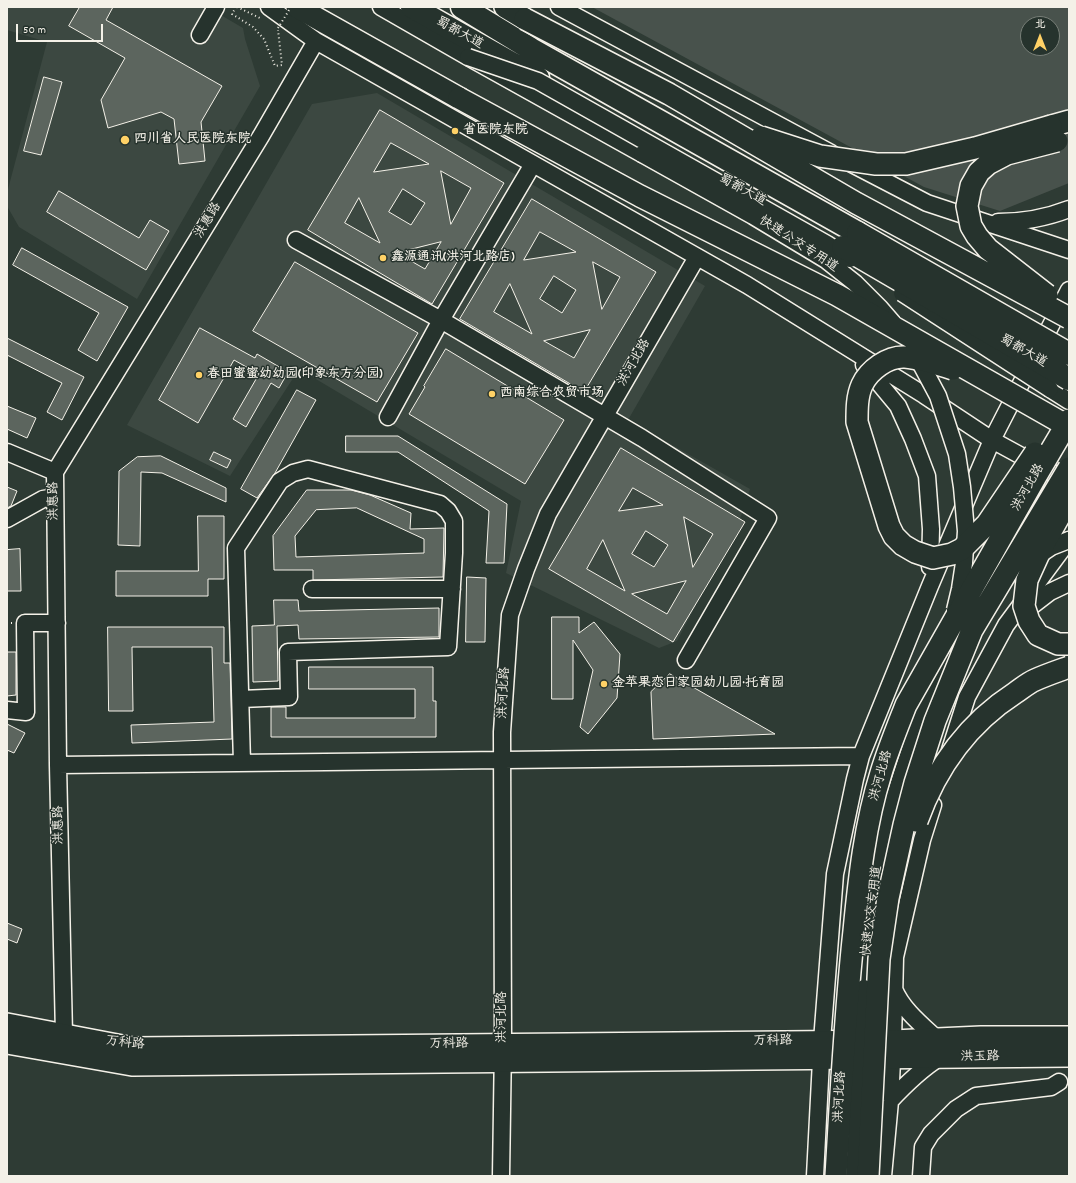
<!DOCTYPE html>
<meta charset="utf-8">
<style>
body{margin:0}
#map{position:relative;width:1076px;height:1183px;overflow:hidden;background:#2e3b34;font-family:Dekko,"LXGW WenKai TC",sans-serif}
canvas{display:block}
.frame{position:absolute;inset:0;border:8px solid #f4f1e8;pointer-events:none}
.north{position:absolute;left:1020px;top:16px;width:40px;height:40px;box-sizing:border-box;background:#26332d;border:1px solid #787f78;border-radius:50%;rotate:0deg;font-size:11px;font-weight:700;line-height:16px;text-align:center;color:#f4f1e8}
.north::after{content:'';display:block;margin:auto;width:14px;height:18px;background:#ffd166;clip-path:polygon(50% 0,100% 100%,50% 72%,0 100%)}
.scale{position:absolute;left:16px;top:24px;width:87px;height:18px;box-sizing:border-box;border:2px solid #f4f1e8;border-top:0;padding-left:5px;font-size:12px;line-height:14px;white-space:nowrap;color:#f4f1e8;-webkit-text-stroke:3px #26332d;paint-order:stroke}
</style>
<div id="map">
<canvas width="1076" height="1183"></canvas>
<div class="frame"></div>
<div class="north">北</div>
<div class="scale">50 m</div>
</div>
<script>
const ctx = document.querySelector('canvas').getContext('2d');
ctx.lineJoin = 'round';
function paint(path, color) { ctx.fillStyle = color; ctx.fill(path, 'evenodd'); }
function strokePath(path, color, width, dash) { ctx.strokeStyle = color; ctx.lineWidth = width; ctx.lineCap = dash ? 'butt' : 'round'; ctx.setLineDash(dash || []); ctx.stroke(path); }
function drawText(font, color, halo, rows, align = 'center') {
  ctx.font = font + ' Dekko,"LXGW WenKai TC",sans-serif'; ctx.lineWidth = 3; ctx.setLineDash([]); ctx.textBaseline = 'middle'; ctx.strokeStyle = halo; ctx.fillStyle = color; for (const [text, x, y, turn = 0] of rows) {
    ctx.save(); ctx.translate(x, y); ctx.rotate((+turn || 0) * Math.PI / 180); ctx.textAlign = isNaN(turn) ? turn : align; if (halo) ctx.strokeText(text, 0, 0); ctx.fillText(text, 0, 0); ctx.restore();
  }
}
paint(new Path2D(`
 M7,7h200l36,21 2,11 15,47 -123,213 -118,-72 -12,-21v-13l40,-151 -40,-12z
 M377,93l328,193 -77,134 122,69 -12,36 -61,116 -18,7 -153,-75 15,-72 -222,-132 -69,107 -103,-51 185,-321z`), '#3c4841');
paint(new Path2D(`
 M592,7h477v176l-69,28 -76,-24zM1028,24h24v24h-24z`), '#48524c');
const building = new Path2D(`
 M80,7h33l-7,13 116,66 -21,36 4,39 -26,3 -5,-45 -13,-7 -53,16 -7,-28 24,-42 -56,-32z
 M44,77l18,5 -21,73 -17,-4z
 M380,110l124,73 -72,121 -124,-74zM391,143l38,21 -55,8zM441,171l30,17 -20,36zM403,189l22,14 -14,22 -22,-13zM359,198l21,45 -35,-20zM441,242l-16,27 -28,-16z
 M59,191l80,47 11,-18 19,11 -23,39 -99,-58z
 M532,199l124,73 -72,120 -124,-73zM540,232l36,20 -52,8zM593,262l27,15 -18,32zM554,276l22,14 -14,23 -22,-14zM510,284l22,50 -38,-22zM590,330l-16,28 -30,-17z
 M22,248l106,59 -31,54 -19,-11 21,-37 -86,-48z
 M295,262l123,71 -41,69 -124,-71z
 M200,328l55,30 2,-4 31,18 -9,16 -8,-5 -25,44 -13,-8 26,-45 -25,-14 -36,63 -39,-23z
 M7,338l77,39 -22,43 -15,-8 15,-29 -55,-28z
 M446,349l118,71 -39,64 -116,-70 16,-27 -1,-1z
 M297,390l19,10 -41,73 -18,25 -16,-9z
 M7,406l29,12 -9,20 -20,-9z
 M346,436h52l109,68 -3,59h-18l3,-52 -91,-59h-52z
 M621,448l124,74 -72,120 -124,-73zM633,488l30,17 -44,6zM684,517l29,17 -20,33zM646,531l22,14 -14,22 -22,-13zM603,540l22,51 -38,-22zM686,581l-19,33 -35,-20z
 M214,452l17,8 -4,8 -17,-8z
 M161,456l65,32v14l-64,-29 -21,-1 -1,74 -22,-1 1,-74 18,-14z
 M7,487l10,4 -6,15 -4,2z
 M307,490h44l19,5 41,18 -1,16 34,-1 -1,49 -130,3v-10h-39l-1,-34zM357,508l67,31v14l-128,4 -1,-21 21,-26z
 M198,516h26v63h-16v17h-92v-25h82z
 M20,549l1,42h-14v-41z
 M467,577l19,1 -1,64h-19z
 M274,600h24l1,11 140,-3v29l-140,2 -1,-14 -21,1 1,55 -25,1 -1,-56 22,-1z
 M552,617h27v16l15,-11 26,32 -3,44 -29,36 -8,-7 13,-57 -20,-30v59h-21z
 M108,627h116v36h6l2,76 -100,4 -1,-18 83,-3 -2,-75h-80l1,64h-24z
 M7,652h9v43l-9,1z
 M309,667h124v34h3v36h-165v-30h15v11h129v-29h-106z
 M670,674l105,60 -122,5 -2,-47z
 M7,724l18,9 -11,20 -7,-3z
 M7,923l15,6 -5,14 -10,-4z`);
paint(building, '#5c655e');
strokePath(building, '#f4f1e8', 1);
const minor = new Path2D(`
 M269,7l47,34 431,244 177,110 68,45 77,42
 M381,7l87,50 174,97
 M559,7l272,146
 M200,35l16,-28
 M852,164l75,39 142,47
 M998,222c25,0 48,-4 71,-13
 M296,240l145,80 201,118 126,80 -82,142
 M864,365l34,41 15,33 14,37 4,53 -1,38
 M1050,389l19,12
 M388,417l53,-97 92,-156
 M7,452l48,20
 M7,519l36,-20 12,-2
 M312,589h140
 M1020,615l30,-23 19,-9
 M241,699l48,-2 -1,-45 160,-5 6,-94v-32l-6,-10 -8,-7 -132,-35 -15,4 -13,8 -44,67 6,215
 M7,710l19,2 -1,-89h32
 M950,750l17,-53 39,-72 63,-85
 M58,765l803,-9
 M864,988l5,-61 10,-65 14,-61 22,-67 28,-78
 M894,989c8,20 28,36 43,50
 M64,1035l-6,-270 -3,-293 206,-336 55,-95
 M890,1101c15,-16 30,-31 49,-43
 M501,1176l2,-132 -1,-312 8,-117 16,-46 22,-55 149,-257
 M815,1176l7,-135 13,-167 20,-95 6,-23 69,-170 62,-146 77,-150
 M883,1176l7,-75 3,-60 2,-84 27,-117 11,-35
 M921,1176l2,-29 8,-13 25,-25 20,-13 75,-9 8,-5`);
const major = new Path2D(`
 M297,7l162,91
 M505,7l20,12
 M1051,126l18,-5
 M7,1024l126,24 760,-7 88,-4h88
 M7,1043l125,22 937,-9`);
const highway = new Path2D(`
 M412,7l126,71
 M462,7l69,42 327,184`);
strokePath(minor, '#f4f1e8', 19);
strokePath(major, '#f4f1e8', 24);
strokePath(highway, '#f4f1e8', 25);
strokePath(new Path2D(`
 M236,7l-4,7 21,13 11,12 11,27 7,-1 -4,-35
 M237,7l23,11
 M7,623h5`), '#f4f1e8', 2, [1, 3]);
strokePath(minor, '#26332d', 16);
strokePath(major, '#26332d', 21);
strokePath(highway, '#26332d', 22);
const minorBridge = new Path2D(`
 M468,57l70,24 289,163 23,15
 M642,154l111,62 73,44 29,23 25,25 13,15
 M902,293l148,96
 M915,353l23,43 19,58 5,33 4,44 -2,32 -4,26 -5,21
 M1036,557l15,-10 18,-7
 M854,1176l10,-188`);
const majorBridge = new Path2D(`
 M525,19l144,75 187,109 213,115
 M459,98l181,98 197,99 232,132
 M761,137l59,19 56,8h30l69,-16 76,-22
 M1047,295l-59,-46 -11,-13 -6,-10 -4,-20 4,-20 8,-14 9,-8 19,-10 50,-13
 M953,369c-12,-4 -36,-11 -48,-12 -17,-1 -36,13 -43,28 -5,11 -5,24 -5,37l32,104 5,10 9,9 12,7 18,6 19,-4 10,-5 25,-25 48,-71
 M1069,499l-27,48 -15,33 -3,26 5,15 9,14 20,9h11
 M917,821c19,-53 50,-97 98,-128 6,-4 13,-10 20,-13 11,-5 23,-9 34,-13
 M836,1176c5,-82 9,-163 18,-245 5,-52 11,-107 27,-158 7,-23 16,-45 25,-68l130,-229 33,-56
 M868,1176l11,-217 9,-61 16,-73 11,-42 20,-62 37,-91 97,-162`);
const highwayBridge = new Path2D(`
 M858,233l211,121
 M843,247l226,132`);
strokePath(minorBridge, '#f4f1e8', 19, []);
strokePath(majorBridge, '#f4f1e8', 24, []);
strokePath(highwayBridge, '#f4f1e8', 25, []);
strokePath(new Path2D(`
 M278,28l13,-21`), '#f4f1e8', 2, [1, 3]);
strokePath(minorBridge, '#26332d', 16);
strokePath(majorBridge, '#26332d', 21);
strokePath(highwayBridge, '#26332d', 22);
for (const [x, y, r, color] of [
 [455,131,4,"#ffd166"],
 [125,140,5,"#ffd166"],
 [383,258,4,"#ffd166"],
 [199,375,4,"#ffd166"],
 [492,394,4,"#ffd166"],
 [604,684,4,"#ffd166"]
]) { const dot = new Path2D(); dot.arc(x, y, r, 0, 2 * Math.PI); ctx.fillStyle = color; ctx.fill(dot); strokePath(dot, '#26332d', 1.5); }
drawText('13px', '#f4f1e8', '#26332d', [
 ["蜀都大道",459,34,29],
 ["蜀都大道",742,191,29],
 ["洪惠路",209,221,-59],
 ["快速公交专用道",798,245,33],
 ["蜀都大道",1023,352,30],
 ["洪河北路",635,363,-60],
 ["洪河北路",1029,488,-60],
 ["洪惠路",55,501,-91],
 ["洪河北路",505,693,-87],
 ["洪河北路",882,776,-74],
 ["洪惠路",60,825,-91],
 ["快速公交专用道",873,911,-83],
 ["洪河北路",503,1017,-90],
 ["万科路",773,1042,-1],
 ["万科路",125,1044,7],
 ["万科路",449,1045,-1],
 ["洪玉路",980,1058,-1],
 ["洪河北路",841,1097,-87]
]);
drawText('bold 13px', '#f4f1e8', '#26332d', [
 ["省医院东院",463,131],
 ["四川省人民医院东院",134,140],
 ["鑫源通讯(洪河北路店)",391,258],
 ["春田蜜蜜幼幼园(印象东方分园)",207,375],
 ["西南综合农贸市场",500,394],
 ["金苹果恋日家园幼儿园·托育园",612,684]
], 'left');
</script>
